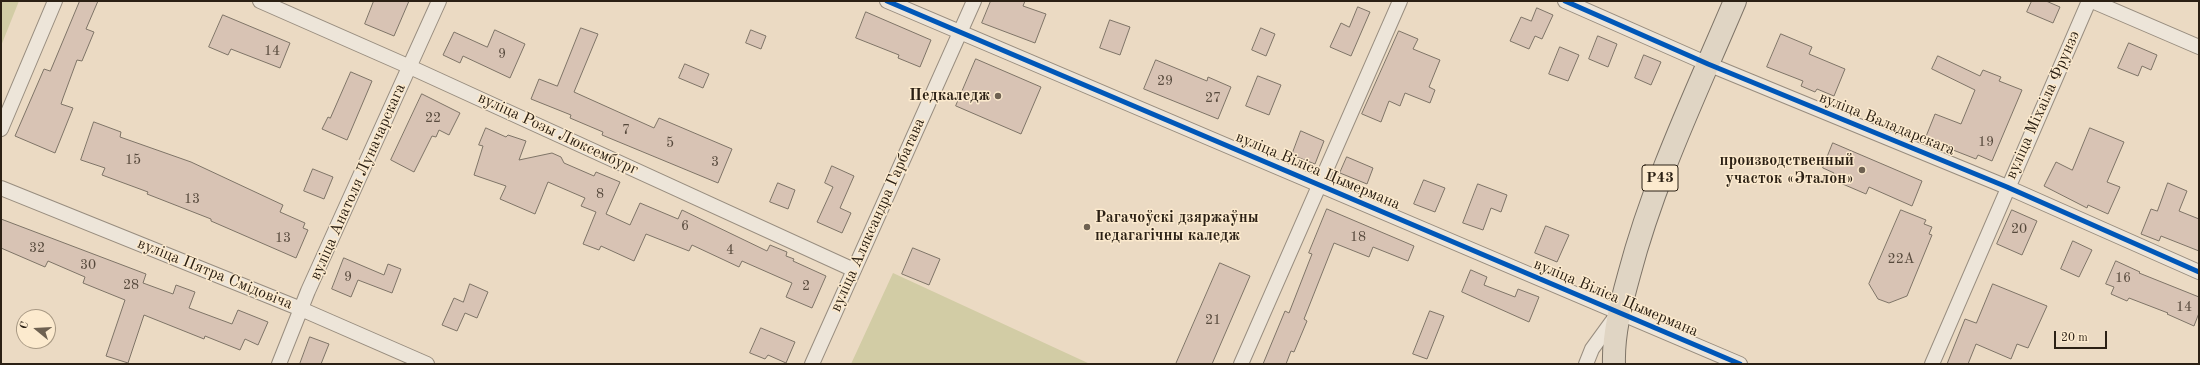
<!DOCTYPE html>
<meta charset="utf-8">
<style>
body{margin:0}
#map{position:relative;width:2200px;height:365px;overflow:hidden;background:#ebdac3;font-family:"Old Standard TT",serif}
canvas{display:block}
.frame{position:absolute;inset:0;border:2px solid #2b2014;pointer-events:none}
.north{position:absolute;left:16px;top:309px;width:40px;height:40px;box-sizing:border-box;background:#fceace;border:1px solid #a89984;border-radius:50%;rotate:288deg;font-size:11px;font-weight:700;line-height:16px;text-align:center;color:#2b2014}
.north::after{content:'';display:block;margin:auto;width:14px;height:18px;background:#6e6151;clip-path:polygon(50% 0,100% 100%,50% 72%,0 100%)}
.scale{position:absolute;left:2054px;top:331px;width:53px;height:18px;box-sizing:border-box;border:2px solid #2b2014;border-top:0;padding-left:5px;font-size:12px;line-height:14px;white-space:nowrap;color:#2b2014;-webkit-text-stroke:3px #fceace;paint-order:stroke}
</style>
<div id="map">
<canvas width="2200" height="365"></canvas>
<div class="frame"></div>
<div class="north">С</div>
<div class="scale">20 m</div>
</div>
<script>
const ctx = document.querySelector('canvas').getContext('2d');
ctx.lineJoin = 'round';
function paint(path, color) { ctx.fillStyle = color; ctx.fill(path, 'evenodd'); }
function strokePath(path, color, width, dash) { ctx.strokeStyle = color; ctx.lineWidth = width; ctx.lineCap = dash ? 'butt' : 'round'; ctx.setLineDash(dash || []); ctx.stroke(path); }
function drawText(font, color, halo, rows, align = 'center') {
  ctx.font = font + ' "Old Standard TT",serif'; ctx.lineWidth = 3; ctx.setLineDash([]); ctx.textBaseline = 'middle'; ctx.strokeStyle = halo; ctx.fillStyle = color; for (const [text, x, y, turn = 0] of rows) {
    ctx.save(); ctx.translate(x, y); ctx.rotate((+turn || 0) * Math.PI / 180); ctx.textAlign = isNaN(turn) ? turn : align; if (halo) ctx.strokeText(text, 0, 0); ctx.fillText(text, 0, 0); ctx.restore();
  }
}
paint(new Path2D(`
 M1,1h18l-18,45z
 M893,273l197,91h-239z`), '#d2cca5');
const building = new Path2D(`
 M80,1h18l-12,28 8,3 -12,29 -5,-1 -14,38 -2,6 12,4 -18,45 -40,-17 29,-67 6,2z
 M374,1h35l-15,35 -29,-12z
 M991,1h34l-2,5 23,8 -11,29 -53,-20z
 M2032,1h14l14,6 -7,16 -26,-11z
 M1358,7l12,5 -19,44 -21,-9 11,-24 8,4z
 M1537,8l16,7 -11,24 -7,-3 -6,13 -19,-8 11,-24 10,4z
 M866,12l65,28 -11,27 -22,-9 1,-3 -43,-17z
 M223,15l67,28 -10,25 -49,-19 -3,6 -19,-8z
 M1110,20l20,7 -10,28 -20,-7z
 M581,28l17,6 -24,58 80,36 5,-10 73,31 -14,34 -116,-48 1,-3 -33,-14 1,-3 -40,-16 8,-20 18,7z
 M1261,28l14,6 -9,22 -14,-6z
 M495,30l30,14 -15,34 -47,-22 -3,7 -17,-8 11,-23 33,15z
 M751,30l15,6 -5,13 -15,-6z
 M1399,31l19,8 -5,10 27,11 -11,27 6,3 -5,13 -25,-10 -5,13 -11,-5 -8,21 -19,-8z
 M1781,34l31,13 -3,7 36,15 -11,27 -17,-7 -2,3 -14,-6 2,-5 -36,-14z
 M1598,36l19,8 -9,23 -19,-8z
 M2129,43l28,12 -6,15 -9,-4 -4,10 -20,-8z
 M1560,47l19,8 -11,26 -19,-7z
 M1644,55l17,7 -10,23 -16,-7z
 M1938,56l42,20 3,-6 18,7 -2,4 23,9 -30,71 -14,-6 -2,4 -51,-20 10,-25 26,10 14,-34 -43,-21z
 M976,59l65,28 -20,47 -65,-28z
 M1156,60l51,21 1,-4 23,10 -13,32 -74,-30z
 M685,64l24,10 -6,14 -24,-10z
 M351,72l21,9 -25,59 -25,-11 6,-12 2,1z
 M1258,76l23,9 -12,30 -23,-9z
 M422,94l38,19 -11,22 -10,-5 -3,7 -4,-1 -18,36 -23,-12z
 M94,122l27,10 -1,5 71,25 92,43 -3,7 25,11 -2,5 5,2 -12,28 -85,-37v-2l-64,-25 1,-2 -46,-17 3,-7 -24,-8z
 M486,128l20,9 2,-2 18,6 -7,19 33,-7 9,4 3,6 30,13 2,-4 24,10 -14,32 24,11 10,-22 38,16 4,-9 85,41 3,-6 17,7 -1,4 8,3 -1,2 33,15 -14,32 -26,-11 6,-14 -50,-22 -3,6 -47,-22 -3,6 -43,-17 -12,27 -33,-15 -2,4 -16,-6 13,-32 -15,-6 4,-8 -37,-16 -13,32 -35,-15 6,-13 -32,-11 9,-29 -4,-1z
 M2090,128l34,14 -17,40 13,5 -12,27 -20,-9 -1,3 -43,-22 12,-24 16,8z
 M1301,131l23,10 -9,23 -23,-9z
 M1833,143l89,38 -10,25 -43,-19 -3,7 -35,-15 3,-6 -11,-5z
 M1347,157l26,11 -6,16 -27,-11z
 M832,166l22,10 -14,32 11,5 -9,20 -25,-11 16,-35 -8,-4z
 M313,169l20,8 -9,22 -20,-8z
 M1424,180l21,8 -10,24 -21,-8z
 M778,183l17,7 -7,19 -18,-7z
 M2168,183l19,8 -8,20 20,8v32l-38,-15 -2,5 -18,-7 10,-25 6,2z
 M1478,184l29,11 -6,17 -10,-4 -8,22 -20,-7z
 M1327,209l87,37 -6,15 -35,-14 -4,10 -35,-14 -30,76 3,2 -13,31 -3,-1 -5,13h-23l22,-53 4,2 23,-59 -3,-1z
 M1901,210l25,10 -2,4 8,3 -3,7 3,1 -25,61 -18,7 -11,-4 -9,-15z
 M2012,210l25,11 -15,34 -25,-11z
 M1,219l145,55 -3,9 30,11 3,-9 19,7 -6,16 43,16 6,-14 30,12 -10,23 -13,-6 -5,11 -35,-14 -1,3 -60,-24 -16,48 -22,-7 19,-56 -42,-17 2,-6 -37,-16 -3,6 -44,-19z
 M1546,226l23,9 -12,27 -22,-9z
 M2073,241l19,9 -13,27 -18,-8z
 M913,248l27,11 -11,26 -27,-11z
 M344,258l40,17 4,-11 13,5 -9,24 -34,-13 -7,17 -19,-8z
 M2116,261l24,11 -1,1 60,24v16l-5,13 -27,-12 1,-1 -39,-15 -2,3 -16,-7 3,-7 -8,-3z
 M1220,263l30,13 -38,88h-36z
 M1471,270l16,7 -3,8 31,12 3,-8 21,8 -10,25 -67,-30z
 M470,284l18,8 -11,26 -12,-5 -8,18 -15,-6 12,-27 9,4z
 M1993,284l54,22 -19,42 -11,-4 -6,15 -35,-15 -8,20h-21l18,-45 11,4z
 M1430,311l14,5 -17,43 -14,-5z
 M761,328l34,14 -9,21 -18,-8 -3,4 -15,-6z
 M310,337l19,7 -8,20h-21z`);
paint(building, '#d8c3b4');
strokePath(building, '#7e7467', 1);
const street = new Path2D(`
 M260,1l150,66 444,203
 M887,1l853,363
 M1565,1l143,63 299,123 192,85
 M2092,1l107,46
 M1,129l54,-128
 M1,188l300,121 126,55
 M279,364l29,-73 131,-290
 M812,364l162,-363
 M1241,364l159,-363
 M1586,364l6,-15 24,-33
 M1932,364l157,-363`);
const primary = new Path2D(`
 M1614,364c-1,-30 7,-60 15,-89 25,-95 68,-184 106,-274`);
strokePath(street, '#988d7f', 16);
strokePath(primary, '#7e7467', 24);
strokePath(street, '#ede5d9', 14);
strokePath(primary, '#e0d5c4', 22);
strokePath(new Path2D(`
 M887,1l853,363
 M1565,1l143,63 299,123 192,85`), '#0057b8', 5);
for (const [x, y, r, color] of [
 [998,96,4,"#6e6151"],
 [1862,170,4,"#6e6151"],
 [1087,227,4,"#6e6151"]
]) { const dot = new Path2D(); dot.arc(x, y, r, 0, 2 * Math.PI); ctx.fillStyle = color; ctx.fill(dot); strokePath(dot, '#fceace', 1.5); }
drawText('14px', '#56493c', null, [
 ["14",272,51],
 ["9",502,54],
 ["29",1165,81],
 ["27",1213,98],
 ["22",433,118],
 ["7",626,130],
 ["19",1986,142],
 ["5",670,143],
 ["15",133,160],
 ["3",715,162],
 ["8",600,194],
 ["13",192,199],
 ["6",685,226],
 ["20",2019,229],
 ["18",1358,237],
 ["13",283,238],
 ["32",37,248],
 ["4",730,250],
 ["22А",1901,259],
 ["30",88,265],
 ["9",348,277],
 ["16",2123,278],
 ["28",131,285],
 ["2",806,286],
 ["14",2184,307],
 ["21",1213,320]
]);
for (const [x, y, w] of [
 [1660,178,36]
]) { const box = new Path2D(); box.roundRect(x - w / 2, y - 13, w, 26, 3); ctx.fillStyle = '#fceace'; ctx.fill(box); strokePath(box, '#2b2014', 1); }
drawText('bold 15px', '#2b2014', null, [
 ["Р43",1660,178]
]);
drawText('bold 16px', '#2b2014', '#fceace', [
 ["Педкаледж",990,96],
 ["производственный",1854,161],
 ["участок «Эталон»",1854,179],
 ["Рагачоўскі дзяржаўны",1095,218,"left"],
 ["педагагічны каледж",1095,236,"left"]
], 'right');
drawText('16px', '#2b2014', '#fceace', [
 ["вуліца Міхаіла Фрунзэ",2043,105,-66],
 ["вуліца Валадарскага",1887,124,22],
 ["вуліца Розы Люксембург",558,134,25],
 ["вуліца Віліса Цымермана",1318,171,23],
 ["вуліца Анатоля Луначарскага",358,182,-66],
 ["вуліца Аляксандра Гарбатава",878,215,-66],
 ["вуліца Пятра Смідовіча",215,274,22],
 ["вуліца Віліса Цымермана",1616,298,23]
]);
</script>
